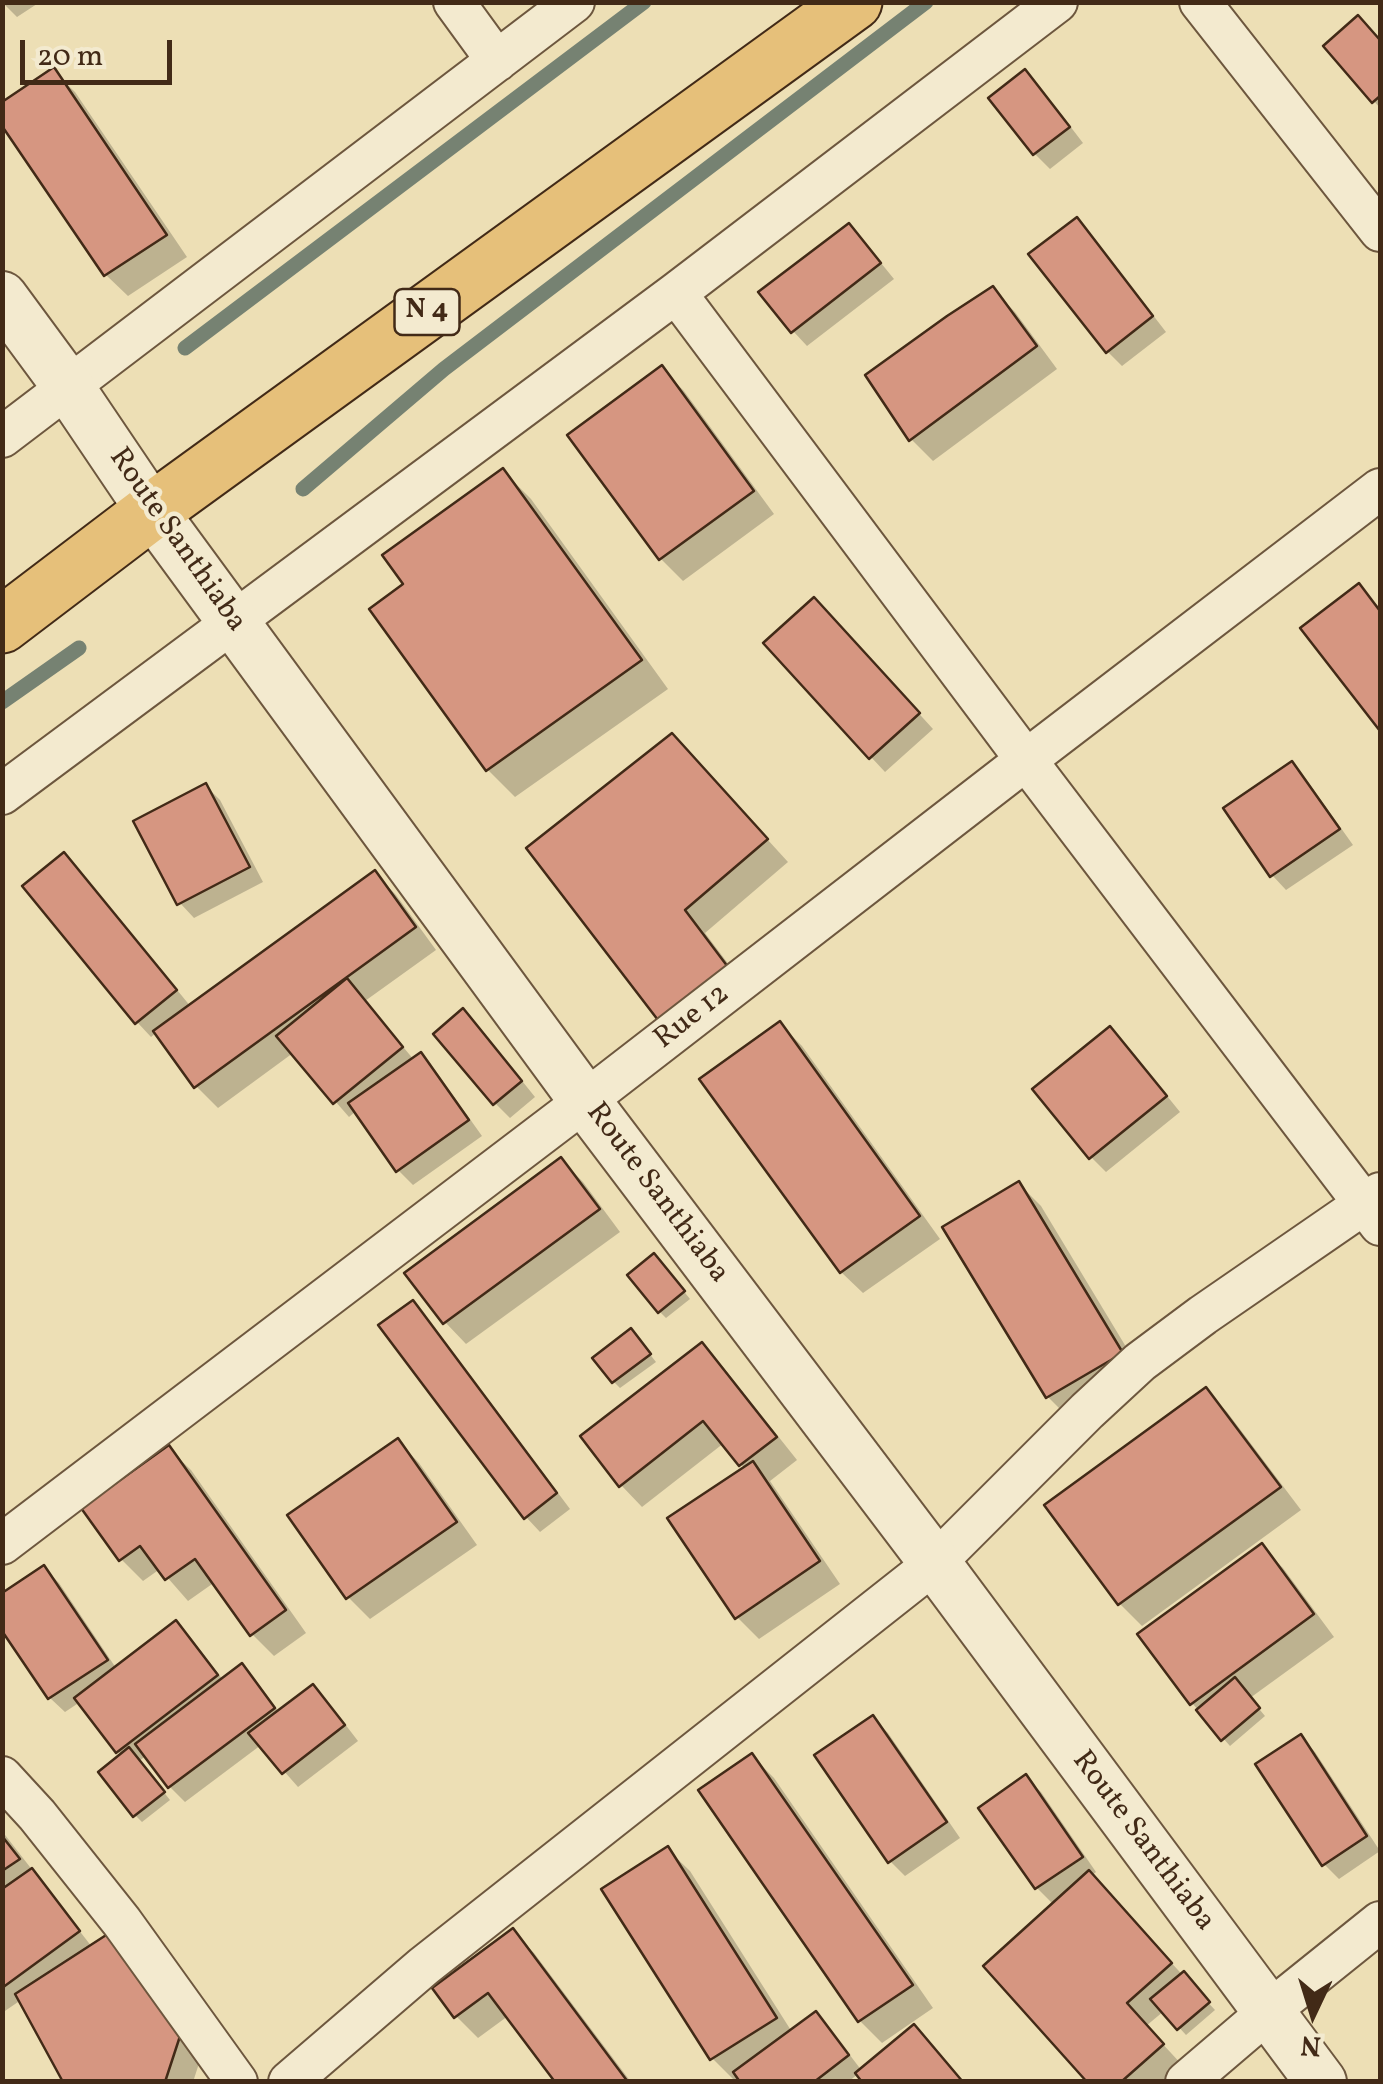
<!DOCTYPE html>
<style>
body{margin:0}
#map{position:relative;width:1383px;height:2084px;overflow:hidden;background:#eddfb5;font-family:Vollkorn,serif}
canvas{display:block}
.frame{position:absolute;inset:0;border:5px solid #422a17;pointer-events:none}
.north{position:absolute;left:1263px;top:1964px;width:100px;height:100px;-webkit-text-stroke:8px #f3eacf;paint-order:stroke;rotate:184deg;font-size:28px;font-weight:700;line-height:40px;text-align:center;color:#422a17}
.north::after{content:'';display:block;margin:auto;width:35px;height:45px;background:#422a17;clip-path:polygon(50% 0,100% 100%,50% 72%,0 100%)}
.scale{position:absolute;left:20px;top:40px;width:152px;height:45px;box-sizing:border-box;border:5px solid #422a17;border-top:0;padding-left:12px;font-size:30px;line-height:35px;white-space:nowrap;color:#422a17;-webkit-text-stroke:8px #f3eacf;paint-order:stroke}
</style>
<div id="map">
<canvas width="1383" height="2084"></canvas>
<div class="frame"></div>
<div class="north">N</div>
<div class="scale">20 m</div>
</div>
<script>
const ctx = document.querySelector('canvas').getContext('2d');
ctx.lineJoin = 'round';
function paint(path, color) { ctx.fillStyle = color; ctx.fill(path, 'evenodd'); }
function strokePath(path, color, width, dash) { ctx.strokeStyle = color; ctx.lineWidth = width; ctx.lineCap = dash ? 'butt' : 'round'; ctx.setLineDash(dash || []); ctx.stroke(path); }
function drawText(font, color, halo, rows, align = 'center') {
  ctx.font = font + ' Vollkorn,serif'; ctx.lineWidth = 9; ctx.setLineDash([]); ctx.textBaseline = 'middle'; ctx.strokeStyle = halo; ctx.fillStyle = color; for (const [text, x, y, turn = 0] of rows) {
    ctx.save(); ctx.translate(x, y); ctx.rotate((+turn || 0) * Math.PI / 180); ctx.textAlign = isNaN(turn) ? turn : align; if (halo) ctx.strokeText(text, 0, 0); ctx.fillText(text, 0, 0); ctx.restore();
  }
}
paint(new Path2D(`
 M2,2h38l-23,15z
 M1358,18l22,23v67l-54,-62z
 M53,71l22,21 112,165 -59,39 -22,-21 -104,-153z
 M1025,72l15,15 43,56 -33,26 -15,-15 -44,-56z
 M1091,235l75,97 -44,34 -15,-15z
 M863,241l31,38 -87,67 -14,-15z
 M993,290l22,22 42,57 -124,92 -22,-22z
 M662,369l22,22 90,123 -91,67 -22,-22 -91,-124z
 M503,471l28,28 137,190 -153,108 -28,-28z
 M1359,586l21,22v119l-76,-98z
 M829,615l104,114 -48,43 -14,-15z
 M694,759l94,103 -83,71 46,61 -221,-146z
 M1292,765l14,14 47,66 -67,45 -14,-15z
 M206,786l14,14 43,82 -69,36 -14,-15z
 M79,870l112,137 184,-134 21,22 40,55 -71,51 49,59 6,-4 15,14 47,66 -69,49 -15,-15 -42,-59 -7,6 -56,-64 -75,55 -22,-22 -39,-54 -6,5 -14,-15z
 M780,1024l22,22 138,193 -77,54 -22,-21z
 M478,1026l57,71 -25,21 -15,-15z
 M1125,1044l55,68 -74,60 -15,-15z
 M561,1160l22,22 37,50 -154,112 -21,-22z
 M1019,1184l22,22 102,169 -73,44 -22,-22z
 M661,1263l29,36 -24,19 -6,-6z
 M412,1304l15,14 143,191 -30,23 -14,-15z
 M637,1338l19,24 -36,26 -6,-6z
 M701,1345l22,22 74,93 -27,21 70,103 -81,55 -22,-22 8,-148 -21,-26 -82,64 -21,-22z
 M1205,1390l22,22 74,98 -159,116 -22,-22 -72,-99z
 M398,1441l21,22 58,82 -107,74 -22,-22 -57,-82z
 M169,1449l22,21 115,163 -32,23 -22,-22 -37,-52 -27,19 -28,-32 -17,12 -22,-22z
 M1261,1546l22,22 51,69 -84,61 15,18 -35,30 -38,-43z
 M44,1568l15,15 57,85 60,-45 15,15 32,42 18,-13 15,14 23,31 34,-25 15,15 30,39 -60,46 -37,-42 -76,57 -15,-15 -23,-32 -8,6 31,39 -28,22 -7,-7 -13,-59 -42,-54 -15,10 -15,-14 -48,-71z
 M873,1718l15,15 72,105 -55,38 -15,-15z
 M1301,1737l14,15 65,99 -41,28 -15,-15z
 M752,1756l22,22 159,230 -51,35 -22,-22 -159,-231z
 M1026,1778l15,14 55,80 -5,4 124,134 -29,25 -22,-24 -18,15 38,41 -17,15h-76l-37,-177 -17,-17z
 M2,1831l90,116 111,104 -10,31h-128l-44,-82 -19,13z
 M668,1850l22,21 102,161 23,-18 15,15 32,42 52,-44 49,55h-98l-7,-8 -10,8h-105l-3,-5 -6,3 -22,-22z
 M512,1931l22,22 97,129h-73l-50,-66 -30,22 -22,-22 -20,-28z`), '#0003');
strokePath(new Path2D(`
 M185,348l459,-346
 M303,489l141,-120 482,-367
 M2,702l77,-54`), '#768272', 15);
const building = new Path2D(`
 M1358,15l22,25v56l-8,7 -49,-57z
 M54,67l113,168 -63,41 -102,-150v-24z
 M1025,69l45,58 -37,28 -45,-57z
 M1077,217l76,99 -47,37 -78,-99z
 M849,223l32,40 -90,70 -33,-41z
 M993,286l44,60 -128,95 -44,-66 82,-59z
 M662,365l92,126 -95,69 -92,-125z
 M503,468l139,192 -156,111 -117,-162 34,-25 -21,-29z
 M1359,583l21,28v120l-80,-103z
 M814,597l106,116 -51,46 -106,-116z
 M672,733l96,106 -83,71 46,61 -70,53 -135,-176z
 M1292,761l48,68 -70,48 -47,-69z
 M206,783l44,84 -73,38 -44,-84z
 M64,852l113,138 -42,34 -113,-138z
 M375,870l41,57 -222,161 -41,-57z
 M347,978l56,69 -70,57 -57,-68z
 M463,1008l59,73 -29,24 -60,-71z
 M780,1021l140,195 -80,57 -141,-194z
 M1110,1026l57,70 -78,63 -57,-70z
 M421,1052l48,68 -73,52 -48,-69z
 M561,1157l39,52 -157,115 -39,-51z
 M1019,1181l104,172 -77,45 -104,-171z
 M654,1253l31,38 -27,22 -31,-38z
 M413,1300l144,193 -33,26 -146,-194z
 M631,1328l20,26 -39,29 -20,-25z
 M702,1342l75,95 -38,29 -36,-45 -84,66 -39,-51z
 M1206,1387l75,100 -163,118 -74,-100z
 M398,1438l59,84 -111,77 -59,-84z
 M169,1445l117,165 -36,26 -55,-77 -30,21 -25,-34 -21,15 -38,-53z
 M753,1461l67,100 -85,58 -68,-101z
 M1262,1543l52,71 -124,91 -53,-71z
 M44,1565l64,95 -60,39 -46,-68v-38z
 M176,1620l42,55 -102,78 -42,-55z
 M242,1663l33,45 -107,80 -33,-44z
 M1235,1677l25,31 -39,33 -25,-31z
 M313,1684l32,41 -63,49 -34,-41z
 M873,1715l74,107 -59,41 -74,-108z
 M1301,1734l66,102 -45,30 -67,-102z
 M129,1747l36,45 -32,25 -35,-45z
 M752,1753l161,232 -55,37 -160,-232z
 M1026,1774l57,83 -48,32 -57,-81z
 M2,1836l18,23 -18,12z
 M668,1846l109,172 -67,42 -109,-171z
 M32,1868l48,63 -78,57v-99z
 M1089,1870l83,93 -45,40 37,41 -43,38h-34l-104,-116z
 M117,1928l66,99 -18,55h-102l-48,-88z
 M513,1928l115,154h-73l-67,-89 -34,25 -22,-30z
 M1184,1971l26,31 -33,28 -27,-31z
 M816,2011l33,44 -35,27h-74l-7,-10z
 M914,2024l49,58h-101l-7,-9z`);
paint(building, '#d69681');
strokePath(building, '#422a17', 2.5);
const minor = new Path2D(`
 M454,2l43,59
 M1200,2l180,229
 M676,293l350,467 354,465
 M2,437l572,-435
 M2,794l674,-501 381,-291
 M2,1544l583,-443 441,-341 354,-271
 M2,1777l35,38 85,107 115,160
 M289,2082l135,-116 511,-403 152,-152 53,-49 63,-47 177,-122
 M1186,2082l82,-70 112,-90`);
const tertiary = new Path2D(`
 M2,297l67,91 83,123 433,590 350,462 386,519`);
const trunk = new Path2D(`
 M2,625l150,-114 702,-509`);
strokePath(minor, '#6d573e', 44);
strokePath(tertiary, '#6d573e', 54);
strokePath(trunk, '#422a17', 59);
strokePath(minor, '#f3eacf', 40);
strokePath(tertiary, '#f3eacf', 50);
strokePath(trunk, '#e6c07a', 55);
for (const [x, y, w] of [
 [427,312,65]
]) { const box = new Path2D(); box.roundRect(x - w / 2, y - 23, w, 46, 8); ctx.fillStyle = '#f3eacf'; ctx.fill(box); strokePath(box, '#422a17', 2.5); }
drawText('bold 28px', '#422a17', null, [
 ["N 4",427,312]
]);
drawText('30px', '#422a17', '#f3eacf', [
 ["Route Santhiaba",176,541,55],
 ["Rue 12",693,1018,-38],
 ["Route Santhiaba",656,1194,53],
 ["Route Santhiaba",1142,1842,53]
]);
</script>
